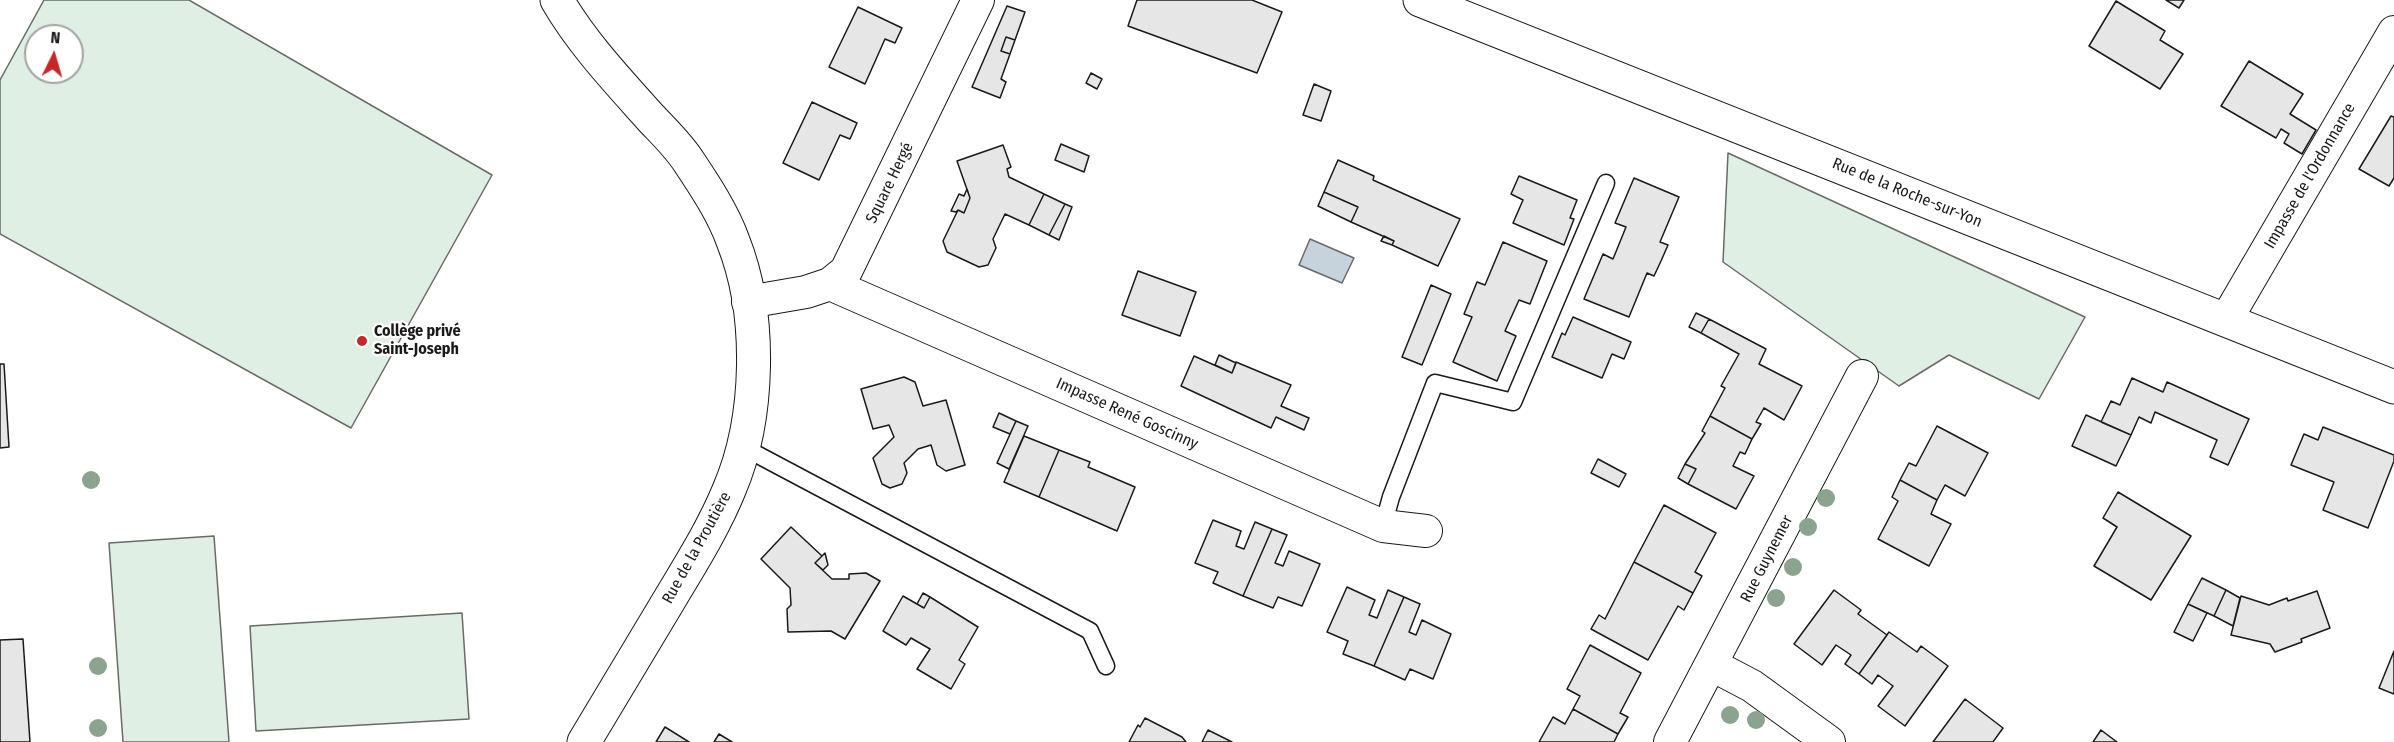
<!DOCTYPE html>
<meta charset="utf-8">
<style>
body{margin:0}
#map{position:relative;width:2394px;height:742px;overflow:hidden;background:#fff;font-family:"Fira Sans Condensed",sans-serif}
canvas{display:block}
.north{position:absolute;left:24px;top:24px;width:60px;height:60px;box-sizing:border-box;background:#fff;border:2px solid #a3a3a3;border-radius:50%;rotate:5deg;font-size:16px;font-weight:700;line-height:24px;text-align:center;color:#1a1a1a}
.north::after{content:'';display:block;margin:auto;width:21px;height:27px;background:#c62828;clip-path:polygon(50% 0,100% 100%,50% 72%,0 100%)}
</style>
<div id="map">
<canvas width="2394" height="742"></canvas>
<div class="north">N</div>
</div>
<script>
const ctx = document.querySelector('canvas').getContext('2d');
ctx.lineJoin = 'round';
function paint(path, color) { ctx.fillStyle = color; ctx.fill(path, 'evenodd'); }
function strokePath(path, color, width, dash) { ctx.strokeStyle = color; ctx.lineWidth = width; ctx.lineCap = dash ? 'butt' : 'round'; ctx.setLineDash(dash || []); ctx.stroke(path); }
function drawText(font, color, halo, rows, align = 'center') {
  ctx.font = font + ' "Fira Sans Condensed",sans-serif'; ctx.lineWidth = 4.5; ctx.setLineDash([]); ctx.textBaseline = 'middle'; ctx.strokeStyle = halo; ctx.fillStyle = color; for (const [text, x, y, turn = 0] of rows) {
    ctx.save(); ctx.translate(x, y); ctx.rotate((+turn || 0) * Math.PI / 180); ctx.textAlign = isNaN(turn) ? turn : align; if (halo) ctx.strokeText(text, 0, 0); ctx.fillText(text, 0, 0); ctx.restore();
  }
}
const green = new Path2D(`
 M44,0h145l303,175 -141,253 -351,-194v-154zM36,36h36v36h-36z
 M1728,153l357,164 -46,82 -90,-44 -50,31 -176,-124z
 M214,536l15,206h-106l-14,-199z
 M462,613l7,106 -213,12 -6,-105z`);
paint(green, '#e0efe3');
strokePath(green, '#6a6a6a', 1.5);
const water = new Path2D(`
 M1310,239l44,19 -12,25 -43,-18z`);
paint(water, '#c6d2dc');
strokePath(water, '#6a6a6a', 1.5);
const building = new Path2D(`
 M1137,0h115l30,12 -25,61 -129,-47z
 M2166,0h18l-5,8z
 M2116,1l49,30 -5,9 23,14 -23,35 -71,-43z
 M1007,6l18,6 -10,28 -9,-3 -5,14 9,3 -9,25 5,3 -6,16 -28,-11z
 M858,7l44,21 -7,15 -10,-4 -20,45 -36,-17z
 M1006,37l9,3 -5,14 -9,-3z
 M2249,61l54,33 -13,20 26,16 -14,24 -18,-11 5,-9 -8,-5 -5,9 -55,-32z
 M1091,73l11,6 -5,10 -11,-6z
 M1314,84l17,7 -10,30 -18,-6z
 M812,102l45,21 -7,16 -10,-4 -21,45 -36,-17z
 M2391,116l3,1v61l-5,8 -30,-17z
 M1061,144l28,12 -5,16 -29,-12z
 M1003,145l8,22 -4,2 2,8 35,17 -15,31 -24,-11 -12,25 3,9 -8,17 -9,2 -32,-15 -4,-11 15,-31 6,3 6,-15 -13,-37z
 M1338,160l36,16 -1,4 87,39 -22,47 -46,-21 2,-4 -43,-19 7,-15 -34,-15z
 M1519,176l58,24 -7,18 4,1 -10,26 -51,-22 10,-23 -12,-6z
 M1634,178l45,19 -19,45 8,3 -7,16 -7,15 -7,-3 -18,44 -45,-18 19,-45 10,5 13,-32 -11,-4z
 M967,189l3,9 -6,15 -6,-3 -2,2 -5,-1 8,-17 5,2z
 M1324,192l34,15 -7,15 -33,-16z
 M1044,194l21,10 -16,31 -20,-10z
 M1065,204l7,3 -13,33 -10,-5z
 M1384,236l10,5 -2,4 -11,-4z
 M1503,242l44,19 -17,43 -11,-4 -14,31 11,5 -19,45 -44,-19 19,-45 -8,-3 13,-32 8,3z
 M1138,271l58,21 -16,44 -58,-21z
 M1431,285l20,9 -29,71 -20,-8z
 M1696,313l13,6 -8,14 -12,-6z
 M1573,317l58,25 -7,17 -12,-5 -10,24 -50,-21 10,-24 3,2z
 M1709,319l57,30 -7,15 43,22 -18,34 -20,-12 -8,14 5,2 -9,15 -42,-23 15,-28 -4,-2 18,-32 -38,-21z
 M1219,355l17,8 -4,10 -17,-8z
 M1194,356l38,17 4,-11 55,23 -10,21 28,12 -5,12 -28,-13 -5,11 -90,-42z
 M0,364h4l5,83 -9,1z
 M904,377l11,5 8,24 23,-6 19,65 -19,6 -9,-6 -6,-20 -13,4 -14,14 3,10 -5,11 -12,4 -8,-4 -9,-26 21,-21 -5,-12 -16,4 -12,-40z
 M2132,378l31,14 4,-10 82,37 -21,46 -18,-8 7,-17 -62,-28 -4,11 -12,-6 -8,18 -30,-13 10,-21 9,4z
 M999,413l17,8 -6,13 -17,-7z
 M2086,415l45,20 -15,31 -44,-20z
 M1710,416l42,23 -7,15 -5,-2 -7,14 21,10 -18,33 -48,-25 8,-15 -11,-5 20,-31 -3,-2z
 M1016,421l12,5 -19,43 -12,-6z
 M1937,426l51,27 -23,43 -20,-11 -8,15 -37,-20 9,-17 7,3z
 M2323,427l71,28v6l-26,67 -45,-18 11,-28 -43,-17 13,-31 14,6z
 M1024,436l35,14 -20,47 -35,-15z
 M1059,450l31,12 -2,5 47,20 -18,44 -78,-34z
 M1598,459l28,15 -7,13 -28,-14z
 M1685,464l11,5 -8,15 -10,-6z
 M1900,480l37,20 -6,14 20,10 -22,42 -51,-27 20,-38 -6,-4z
 M2118,492l73,44 -40,64 -57,-34 23,-39 -14,-9z
 M1664,505l52,28 -21,39 7,4 -9,17 -59,-31z
 M1213,520l28,11 -5,15 8,3 11,-27 17,7 -29,67 -30,-13 5,-11 -23,-9z
 M791,527l31,29 -7,7 17,16h17v-5l17,-1 14,8 -35,58 -14,-8 -43,1 -1,-23 4,-4 -1,-17 -29,-29z
 M1272,529l15,6 -12,28 8,3 6,-15 31,13 -18,42 -24,-9 -5,11 -30,-12z
 M825,553l3,12 -5,5 -8,-7z
 M1634,562l59,31 -9,17 -6,-4 -30,54 -57,-31 8,-14 6,4z
 M2202,578l24,12 -12,26 -26,-12z
 M1347,587l28,13 -6,15 8,3 11,-28 16,7 -30,69 -31,-12 5,-13 -21,-9z
 M1834,590l27,20 -3,4 29,21 -28,39 -14,-10 6,-9 -15,-10 -14,20 -28,-21z
 M2226,590l14,8 -7,28 -19,-10z
 M2317,591l13,37 -29,11 1,3 -27,10 -5,-8 -39,-9 10,-39 28,9 18,-7 1,3z
 M923,593l7,4 -6,11 -7,-4z
 M903,596l21,12 6,-11 48,30 -19,33 6,4 -14,25 -34,-20 13,-20 -19,-11 -5,7 -23,-14z
 M1404,597l16,7 -11,28 7,3 6,-15 29,14 -18,45 -23,-10 -5,11 -31,-14z
 M2188,604l19,9 -14,28 -19,-9z
 M1889,632l28,20 4,-6 27,20 -43,60 -27,-20 15,-20 -15,-11 -6,9 -13,-10z
 M23,639l7,103h-30v-102z
 M1590,645l51,28 -21,40 8,4 -10,17 -45,-25 7,-13 -13,-7z
 M2394,651v43l-15,-6z
 M1965,699l38,29 -10,14h-60z
 M1573,709l45,25 -4,8h-75l14,-25 12,7z
 M1145,718l37,19 4,5h-57l9,-17 2,2z
 M665,727l24,15h-33z
 M1208,730l24,12h-30z
 M2101,730l16,12h-24z
 M719,734l13,8h-18z`);
paint(building, '#e6e6e6');
strokePath(building, '#1a1a1a', 1.5);
const lane = new Path2D(`
 M743,447l347,184 16,35
 M1383,526l8,-29 44,-114 78,19 93,-219`);
const street = new Path2D(`
 M830,284l553,242 43,5
 M748,302l58,-10 24,-8 16,-13 132,-271
 M2226,320l168,-288
 M1712,665l40,21 77,56
 M1670,742l192,-366`);
const secondary = new Path2D(`
 M557,0c25,43 60,80 93,117 13,14 28,28 39,45 16,24 34,51 44,79 29,73 27,177 -4,249 -16,39 -39,75 -61,112 -28,46 -56,93 -84,140
 M1420,0l974,387`);
strokePath(lane, '#1a1a1a', 19);
strokePath(street, '#1a1a1a', 34);
strokePath(secondary, '#1a1a1a', 35);
strokePath(lane, '#fff', 16);
strokePath(street, '#fff', 32);
strokePath(secondary, '#fff', 33);
ctx.fillStyle = '#8aa48f';
for (const [x, y] of [
 [91,480],
 [1826,498],
 [1808,527],
 [1793,567],
 [1776,598],
 [98,666],
 [1730,715],
 [1756,720],
 [98,728]
]) { ctx.beginPath(); ctx.arc(x, y, 9, 0, 2 * Math.PI); ctx.fill(); }
for (const [x, y, r, color] of [
 [362,341,6,"#c62828"]
]) { const dot = new Path2D(); dot.arc(x, y, r, 0, 2 * Math.PI); ctx.fillStyle = color; ctx.fill(dot); strokePath(dot, '#fff', 2); }
drawText('16px', '#1a1a1a', '#fff', [
 ["Impasse de l'Ordonnance",2310,176,-60],
 ["Square Hergé",890,183,-64],
 ["Rue de la Roche-sur-Yon",1907,193,22],
 ["Impasse René Goscinny",1127,414,24],
 ["Rue de la Proutière",697,548,-61],
 ["Rue Guynemer",1767,559,-63]
]);
drawText('bold 16px', '#1a1a1a', '#fff', [
 ["Collège privé",374,332],
 ["Saint-Joseph",374,350]
], 'left');
</script>
